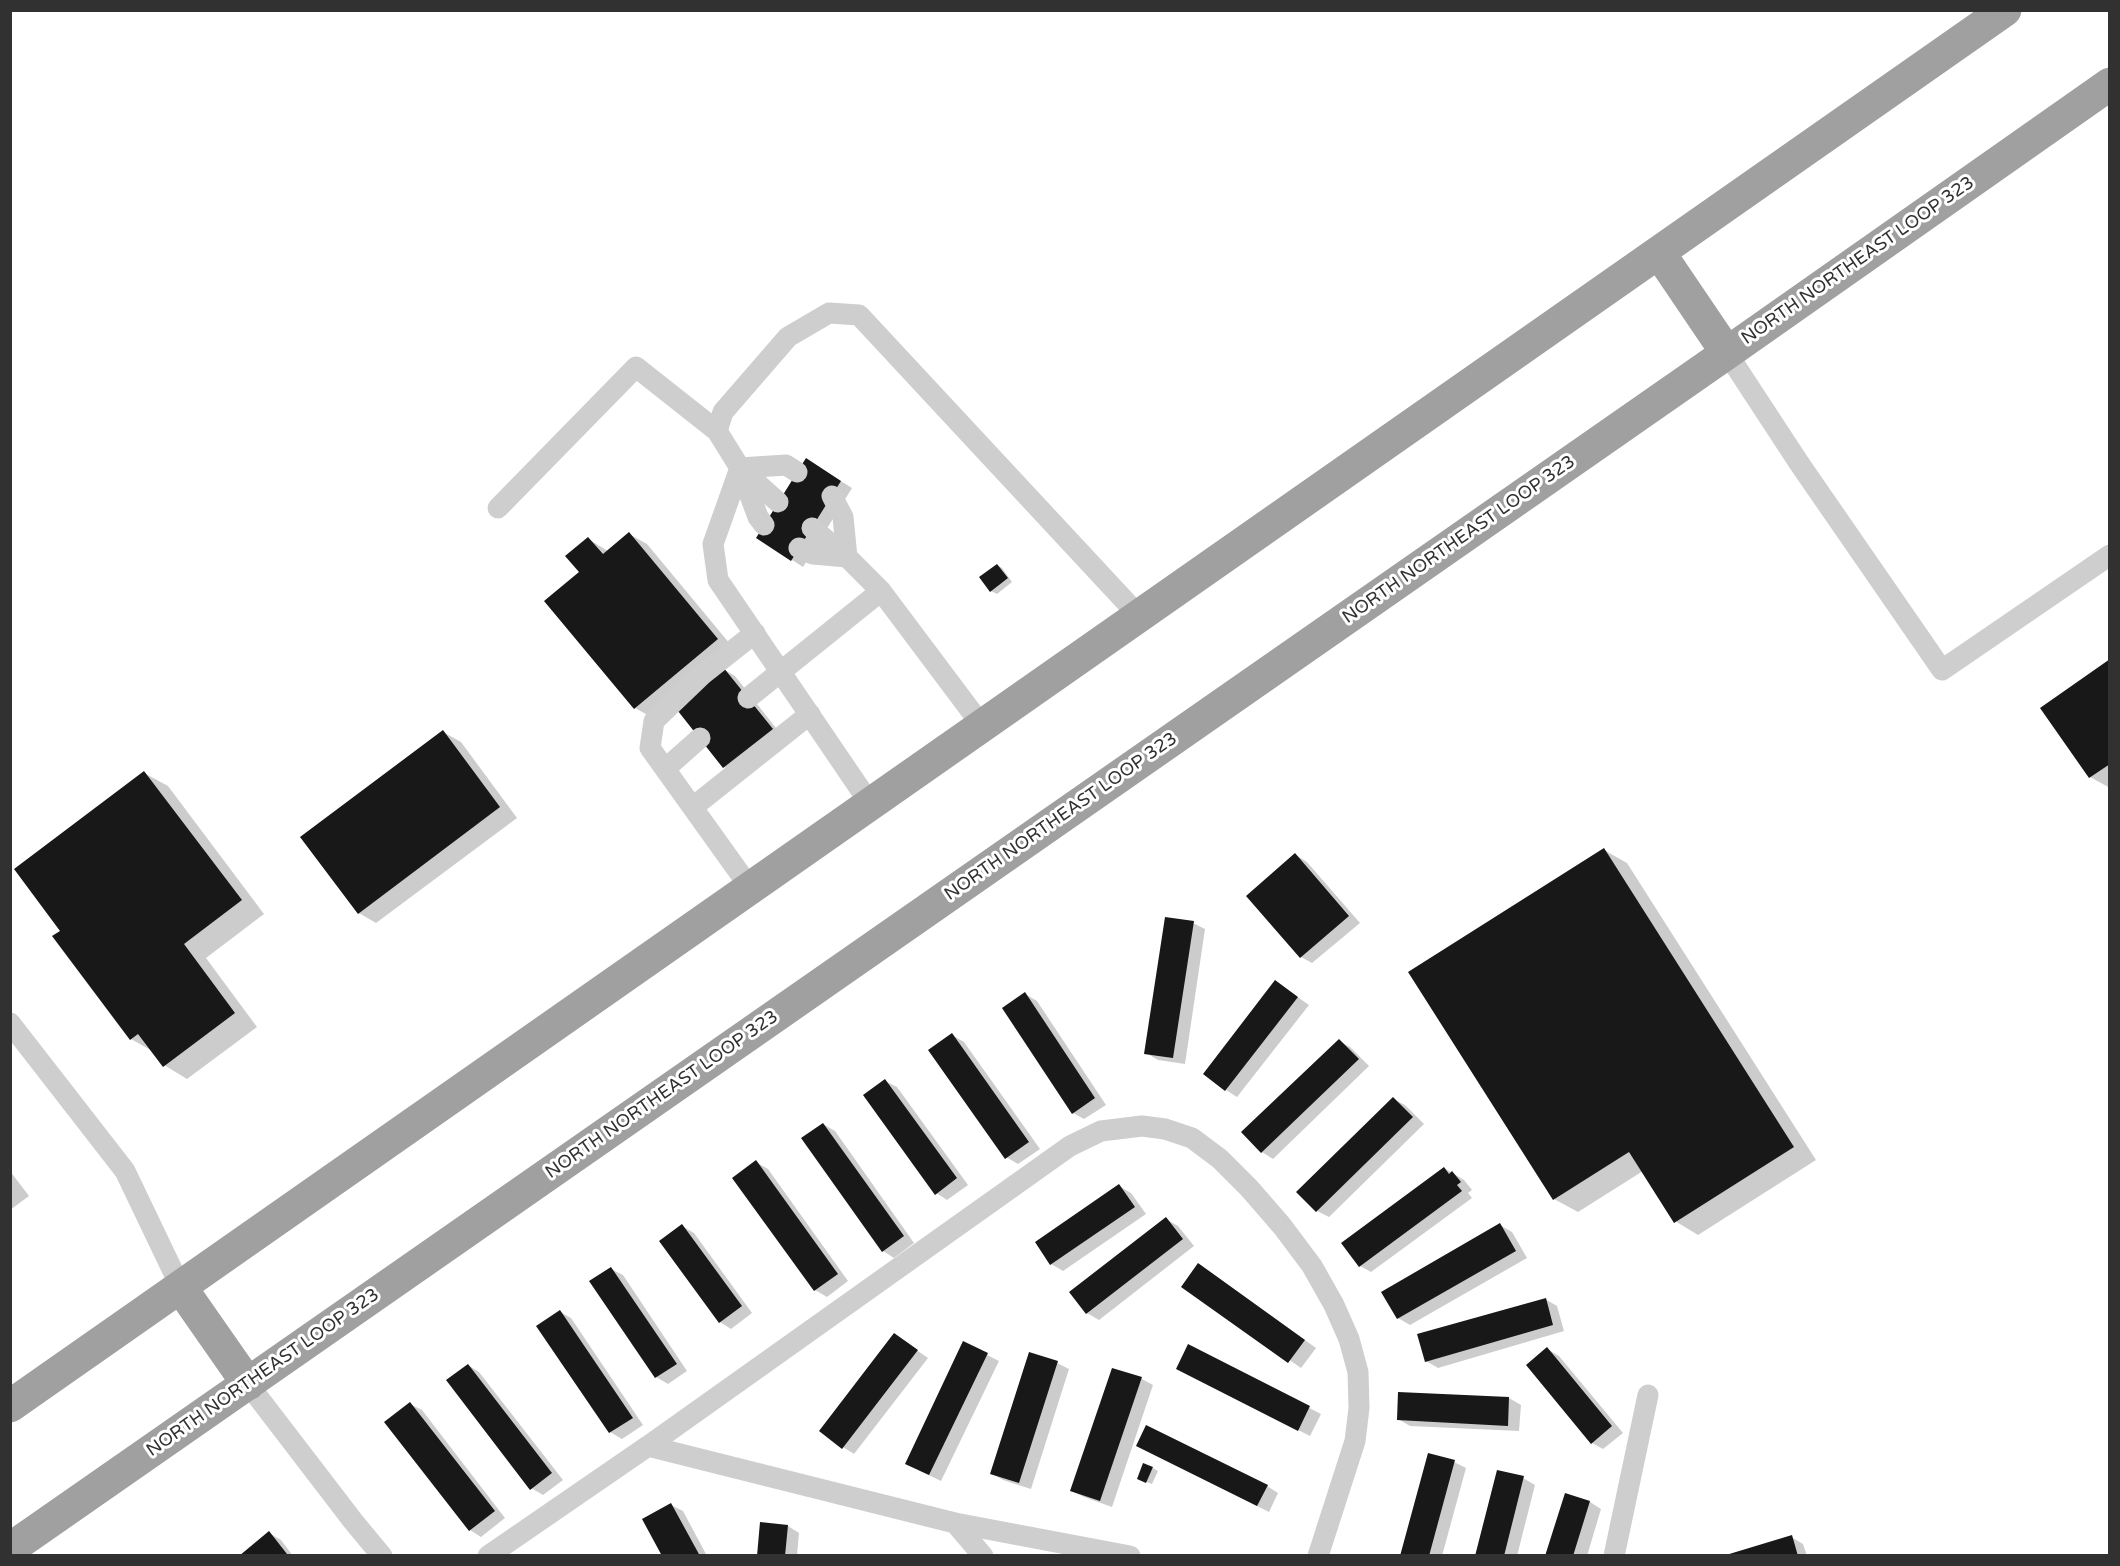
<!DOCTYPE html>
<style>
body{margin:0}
#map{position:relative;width:2120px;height:1566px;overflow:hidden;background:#fff;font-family:"Varela Round",sans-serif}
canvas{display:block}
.frame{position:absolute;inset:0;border:12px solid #313131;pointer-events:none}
</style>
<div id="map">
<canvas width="2120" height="1566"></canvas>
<div class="frame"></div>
</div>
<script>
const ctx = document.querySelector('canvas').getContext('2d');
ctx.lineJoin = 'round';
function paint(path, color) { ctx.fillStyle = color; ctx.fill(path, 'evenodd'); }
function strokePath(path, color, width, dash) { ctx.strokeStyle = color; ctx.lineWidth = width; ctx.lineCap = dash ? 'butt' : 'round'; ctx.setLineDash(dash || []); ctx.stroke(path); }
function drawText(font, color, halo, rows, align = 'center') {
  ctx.font = font + ' "Varela Round",sans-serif'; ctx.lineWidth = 6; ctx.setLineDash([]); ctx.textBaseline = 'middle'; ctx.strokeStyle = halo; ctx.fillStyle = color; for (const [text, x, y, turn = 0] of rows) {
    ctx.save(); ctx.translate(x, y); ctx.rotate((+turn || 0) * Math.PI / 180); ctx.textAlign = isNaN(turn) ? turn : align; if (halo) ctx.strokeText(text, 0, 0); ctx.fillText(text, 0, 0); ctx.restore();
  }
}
paint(new Path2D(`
 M818,467l34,21 -49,79 -45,-29z
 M629,534l18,10 88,106 -82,68 -18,-10 -54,-135 7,-34 20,12z
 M997,565l5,3 10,14 -15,12 -6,-3z
 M2110,661v127l-20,-11z
 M723,669l12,7 48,61 -47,37 -12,-7 -48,-60z
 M443,732l18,10 56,76 -141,105 -17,-10z
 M144,773l24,13 96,128 -58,44 51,69 -70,52 -23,-14 -10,-13 -23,-13 -68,-108z
 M1604,850l23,13 189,297 -118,75 -23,-14 -32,-50 -65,41 -24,-13z
 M1296,855l11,7 53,61 -48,40 -11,-6z
 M1193,923l12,6 -20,135 -27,-4 -12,-7z
 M1276,982l33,23 -72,92 -11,-7z
 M1025,994l12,7 69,104 -22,14 -11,-6z
 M952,1035l12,7 76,107 -22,15 -12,-7z
 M1339,1041l11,6 19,19 -96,93 -11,-7z
 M885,1081l12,6 71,98 -21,15 -11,-7z
 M1393,1099l12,6 19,19 -95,93 -12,-6z
 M823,1124l12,7 79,112 -20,15 -11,-7z
 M756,1162l12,7 80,112 -21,16 -12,-7z
 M1444,1168l20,12 8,10 -4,3 4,5 -101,74 -11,-6z
 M10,1171l19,25 -19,14z
 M1119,1186l12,7 15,21 -83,57 -12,-7z
 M1166,1219l12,7 16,20 -95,74 -12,-7z
 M1500,1225l12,7 15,26 -117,67 -12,-7z
 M682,1226l12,7 58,80 -21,16 -11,-7z
 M611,1269l12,6 64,96 -19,13 -12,-7z
 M1210,1272l106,76 -15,20 -117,-82z
 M1545,1299l12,7 7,25 -126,37 -12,-7z
 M560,1312l11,6 72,107 -21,14 -12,-7z
 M895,1335l33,23 -74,96 -11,-7z
 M1189,1346l132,68 -11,22 -121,-61z
 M1547,1349l12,7 64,77 -20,16 -11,-6z
 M987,1355l12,6 -58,120 -23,-11z
 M1057,1363l12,6 -38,120 -28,-9 -12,-7z
 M468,1365l11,7 84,108 -20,15 -12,-7z
 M1113,1370l29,9 11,6 -41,122 -28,-10 -12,-6z
 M1509,1398l12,7 -2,26 -109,-5 -12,-7z
 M410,1404l12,6 83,108 -24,19 -11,-7z
 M1137,1446l130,40 11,7 -9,19z
 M1454,1462l12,6 -24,88h-40z
 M1153,1468l5,3 -6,13 -8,-3z
 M1523,1478l12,7 -18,71h-41z
 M1566,1495l24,7 11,7 -14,47h-40z
 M671,1505l12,6 24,45h-43z
 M788,1526l11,7 -2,23h-39z
 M269,1533l12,7 12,16h-52z
 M1791,1537l12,7 4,12h-77z`), '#0003');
paint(new Path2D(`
 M806,458l35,23 -50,80 -35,-23z
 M629,532l89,107 -84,70 -90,-108 35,-29 -14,-16 23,-19 15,17z
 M997,564l11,14 -18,14 -11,-15z
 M2110,659v105l-21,14 -49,-70z
 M723,667l50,62 -50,39 -49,-62z
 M443,730l57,77 -142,107 -58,-77z
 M144,771l98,129 -58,44 51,69 -72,54 -25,-33 -8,6 -78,-104 8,-5 -46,-62z
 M1604,848l190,299 -120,76 -45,-71 -76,48 -145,-228z
 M1295,853l54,63 -49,42 -54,-62z
 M1165,917l29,4 -21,137 -29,-4z
 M1275,980l23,17 -73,94 -22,-17z
 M1025,992l70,106 -23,16 -70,-106z
 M952,1033l77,109 -24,17 -77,-109z
 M1339,1039l20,20 -98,94 -20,-21z
 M885,1079l72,99 -22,17 -72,-100z
 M1393,1097l20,20 -97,95 -20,-20z
 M823,1123l81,113 -22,16 -81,-114z
 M756,1160l82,114 -24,17 -82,-113z
 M1444,1167l5,7 3,-3 9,11 -4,3 5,6 -103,76 -18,-24z
 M1119,1184l16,23 -85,58 -15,-23z
 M1166,1217l17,22 -97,75 -17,-22z
 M1500,1223l16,28 -119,68 -16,-27z
 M682,1224l60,82 -23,17 -60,-82z
 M1198,1263l107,77 -17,23 -107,-76z
 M611,1267l66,97 -22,14 -66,-97z
 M1546,1298l7,27 -128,37 -8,-28z
 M560,1310l73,108 -24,15 -73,-107z
 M894,1333l24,17 -76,99 -23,-18z
 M963,1341l25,12 -59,122 -24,-11z
 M1188,1344l122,62 -12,25 -122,-62z
 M1547,1347l65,79 -21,18 -65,-79z
 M1029,1352l29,9 -39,122 -29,-9z
 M468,1364l84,109 -22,17 -84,-110z
 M1112,1368l30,9 -42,124 -30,-10z
 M1398,1392l111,5 -1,29 -111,-6z
 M410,1402l85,109 -26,20 -85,-109z
 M1146,1425l122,60 -11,21 -121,-60z
 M1428,1453l27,7 -26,96h-29z
 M1143,1463l10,4 -7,16 -9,-4z
 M1497,1470l27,6 -20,80h-29z
 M1565,1493l25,8 -17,55h-28z
 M671,1503l29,53h-38l-20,-37z
 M760,1522l28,3 -3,31h-28z
 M269,1531l18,23 -3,2h-45z
 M1792,1535l6,21h-72v-1z`), '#181818');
strokePath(new Path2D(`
 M1727,353l72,110 143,207 168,-115
 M740,468l-27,76 5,36 153,225
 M740,468l46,-3 11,7
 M741,471l17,46 6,8
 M778,502l-38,-34 -23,-37 6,-19 65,-75 41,-24 30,2 281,302
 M498,508l138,-141 81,64
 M812,528l35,29 34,34 102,136
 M799,548l14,6 34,3 -4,-40 -11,-21
 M748,698l133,-107
 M665,769l35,-31
 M693,807l117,-93
 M751,889l-101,-141 4,-27 49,-47 52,-41
 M10,1023l115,148 56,117
 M248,1384l105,137 29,35
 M648,1446l422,-300 31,-15 41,-5 23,3 27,9 28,21 29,29 33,38 30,40 22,39 15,34 9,33 1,36 -4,33 -37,115
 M955,1523l28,33
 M488,1556l160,-110 307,77 175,33
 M1614,1556l34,-161`), '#cecece', 21);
strokePath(new Path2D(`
 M1660,254l67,99
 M181,1288l67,96
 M10,1406l1995,-1396
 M10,1549l1717,-1196 383,-269`), '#a0a0a0', 33);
drawText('18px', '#313131', '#fff', [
 ["NORTH NORTHEAST LOOP 323",1858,261,-35],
 ["NORTH NORTHEAST LOOP 323",1459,540,-35],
 ["NORTH NORTHEAST LOOP 323",1061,817,-35],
 ["NORTH NORTHEAST LOOP 323",662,1095,-35],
 ["NORTH NORTHEAST LOOP 323",263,1373,-35]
]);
</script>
